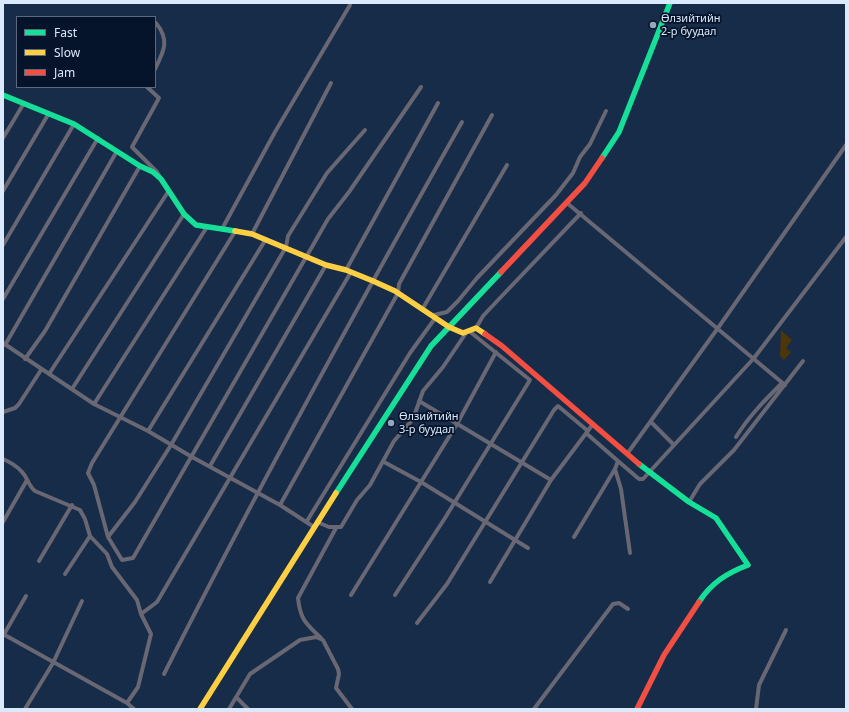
<!DOCTYPE html>
<meta charset="utf-8">
<style>
body{margin:0}
#map{position:relative;width:849px;height:712px;overflow:hidden;background:#162c48;font-family:"Noto Sans",sans-serif}
canvas{display:block}
.frame{position:absolute;inset:0;border:4px solid #dbe9fc;pointer-events:none}
.legend{position:absolute;left:16px;top:16px;width:140px;height:72px;box-sizing:border-box;background:#05142a;border:1px solid #5b697e;margin:0;padding:5px 7px;list-style:none;font-size:12px;color:#dbe9fc}
.legend li{display:flex;align-items:center;gap:8px;height:20px}
.legend b{width:20px;border:1px solid #5b697e}
</style>
<div id="map">
<canvas width="849" height="712"></canvas>
<div class="frame"></div>
<ul class="legend">
<li><b style="height:5px;background:#16e098"></b>Fast</li>
<li><b style="height:5px;background:#ffcf43"></b>Slow</li>
<li><b style="height:5px;background:#f24e42"></b>Jam</li>
</ul>
</div>
<script>
const ctx = document.querySelector('canvas').getContext('2d');
ctx.lineJoin = 'round';
function paint(path, color) { ctx.fillStyle = color; ctx.fill(path, 'evenodd'); }
function strokePath(path, color, width, dash) { ctx.strokeStyle = color; ctx.lineWidth = width; ctx.lineCap = dash ? 'butt' : 'round'; ctx.setLineDash(dash || []); ctx.stroke(path); }
function drawText(font, color, halo, rows, align = 'center') {
  ctx.font = font + ' "Noto Sans",sans-serif'; ctx.lineWidth = 3.5; ctx.setLineDash([]); ctx.textBaseline = 'middle'; ctx.strokeStyle = halo; ctx.fillStyle = color; for (const [text, x, y, turn = 0] of rows) {
    ctx.save(); ctx.translate(x, y); ctx.rotate((+turn || 0) * Math.PI / 180); ctx.textAlign = isNaN(turn) ? turn : align; if (halo) ctx.strokeText(text, 0, 0); ctx.fillText(text, 0, 0); ctx.restore();
  }
}
paint(new Path2D(`
 M781,330l11,10 -6,8 5,4 -7,8 -4,-4z`), '#4c360a');
strokePath(new Path2D(`
 M155,69c9,-18 15,-29 1,-46
 M147,87l12,11 -27,49 25,25 3,5
 M3,138l21,-35
 M3,191l46,-78
 M567,203l218,182
 M222,229l53,-97 75,-127
 M236,230l-144,233 -4,10 6,12 14,52 14,23 11,-2 195,-339 21,-27 72,-105
 M252,234l79,-151
 M3,245l71,-121
 M346,270l92,-167
 M3,299l95,-161
 M423,308l84,-143
 M434,315l13,-3 11,-11 19,-23 79,-83 17,-22 7,-16 10,-13 16,-33
 M476,328l7,-12 16,-17 82,-86
 M3,343l91,61 54,27 44,26 88,48 34,22
 M5,345l112,-194
 M25,359l20,-28 95,-165
 M49,374l119,-182
 M72,389l112,-175
 M419,401l132,79
 M94,404l113,-177
 M3,412l12,-4 4,-4 22,-34
 M651,422l23,23
 M148,431l118,-192
 M736,437c13,-21 29,-37 46,-54
 M627,454l91,-126 128,-183
 M3,459c7,3 14,7 19,13 6,6 6,13 13,19l45,19 5,9 5,17 17,18 5,13 25,33 4,14 10,20 -13,53 -11,16
 M618,461l21,18h4l111,-121 92,-121
 M384,462l37,20 107,66
 M210,466l116,-201
 M615,469l6,20 9,64
 M689,502l11,-18 34,-34 69,-89
 M280,505l118,-212 1,-9 93,-169
 M307,521l103,-168 26,-36
 M3,522l24,-42
 M317,522l12,5h12l16,-27 13,-15 24,-44 19,-22 10,-28 20,-24 23,-34
 M108,537l27,-35 36,-57 115,-198 2,-11 39,-63 38,-43
 M574,537l41,-68 3,-8 -32,-28
 M39,561l33,-56
 M65,574l25,-38
 M490,582l61,-102 42,-56
 M351,595l106,-171 39,-72
 M395,595l50,-77 85,-138 -61,-49
 M141,614l16,-12 194,-330
 M417,623l30,-39 107,-174 4,-4 30,25
 M3,634l124,69 7,6
 M3,636l23,-40
 M321,638c-15,-14 -21,-19 -23,-40l38,-70
 M164,674c94,-187 195,-370 298,-552
 M237,698l11,11
 M25,709l28,-46 29,-62
 M229,709l21,-35 50,-34 16,-3 7,3 15,29 1,5 -3,14 16,21
 M534,709l79,-105 6,-1 9,6
 M756,709l3,-24 27,-55`), '#696773', 4);
strokePath(new Path2D(`
 M3,95l71,29 66,42 13,6 8,7 23,35 12,11 39,6
 M602,158l17,-26 51,-129
 M639,464l50,38 27,16 32,47c-21,8 -37,18 -49,37
 M336,493l95,-147 70,-74`), '#16e098', 5.5);
strokePath(new Path2D(`
 M235,231l17,3 74,31 20,5 27,11 22,10 54,36 14,6 13,-5 9,6
 M200,709l136,-216`), '#ffcf43', 5.5);
strokePath(new Path2D(`
 M501,272l84,-89 17,-25
 M485,334l17,12 137,118
 M637,709l27,-54 35,-53`), '#f24e42', 5.5);
for (const [x, y, r, color] of [
 [653,25,4,"#96a7bd"],
 [391,423,4,"#96a7bd"]
]) { const dot = new Path2D(); dot.arc(x, y, r, 0, 2 * Math.PI); ctx.fillStyle = color; ctx.fill(dot); strokePath(dot, '#05142a', 1.5); }
drawText('11px', '#dbe9fc', '#05142a', [
 ["Өлзийтийн",661,19],
 ["2-р буудал",661,32],
 ["Өлзийтийн",399,417],
 ["3-р буудал",399,430]
], 'left');
</script>
